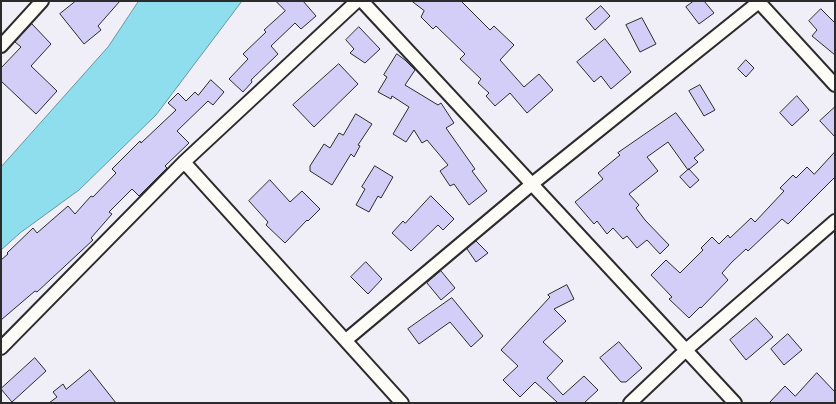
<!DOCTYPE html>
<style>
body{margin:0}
#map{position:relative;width:836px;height:404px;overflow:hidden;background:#f0eef7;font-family:"Comic Neue",sans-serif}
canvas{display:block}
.frame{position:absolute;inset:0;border:2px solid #2b2b2b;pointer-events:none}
</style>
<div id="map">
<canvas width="836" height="404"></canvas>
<div class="frame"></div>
</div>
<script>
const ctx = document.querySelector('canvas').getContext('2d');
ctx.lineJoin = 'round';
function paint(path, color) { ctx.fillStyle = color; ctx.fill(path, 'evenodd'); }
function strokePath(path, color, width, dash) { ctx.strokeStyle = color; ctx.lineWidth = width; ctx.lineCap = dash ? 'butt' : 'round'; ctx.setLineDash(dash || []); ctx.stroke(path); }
const water = new Path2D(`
 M139,1h103l-86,114 -77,75 -59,43 -19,17v-83l107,-120z`);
paint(water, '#8fdeed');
strokePath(water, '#67969f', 1);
const building = new Path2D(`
 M76,1h44l-22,25 3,4 -17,14 -24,-30z
 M276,1h27l13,15 -15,13 -6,-6 -24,23 7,8 -27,26 1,2 -9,10 -14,-13 19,-20 -5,-5 23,-22 -2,-2 21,-19z
 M412,1h49l29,29 4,-4 20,19 -14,15 24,27 15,-13 14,16 -26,23 -17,-20 -15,13 -9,-10 3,-3 -11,-10 3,-4 -21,-20 5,-5 -29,-28 -3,3 -12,-12 3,-6z
 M694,1h10l10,12 -15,11 -13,-17z
 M601,6l9,10 -15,14 -9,-11z
 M821,9l14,14v32l-23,-19 5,-6 -8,-9z
 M642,18l14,26 -16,8 -14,-27z
 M32,24l19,20 -20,22 26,25 -21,23 -35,-33v-13l20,-21 -6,-5z
 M359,27l21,22 -15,14 -15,-10 4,-4 -8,-9z
 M605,39l26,33 -20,17 -10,-13 -7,6 -17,-20z
 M397,54l8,6 10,10 -10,15 33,20 3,-2 13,20 -8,5 29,41 -3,2 15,20 -18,14 -15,-21 -4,2 -10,-15 8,-6 -21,-25 -5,3 -8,-13 -8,12 -13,-8 16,-27 -17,-11 -1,3 -13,-7 9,-15 -3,-2z
 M746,60l8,8 -8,9 -8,-8z
 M339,64l19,20 -44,43 -21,-22z
 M211,80l13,12 -11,13 -5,-4 -31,30 12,12 -24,23 2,2 -28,28 -7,-7 -23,23 3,2 -21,24 2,2 -56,52 -2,-1 -34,29v-60l7,-6 -1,-1 26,-25 4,5 31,-27 7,8 16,-18 2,1 23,-24 -4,-4 28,-28 1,2 35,-33 -8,-7 10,-10 8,8 9,-9 3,3z
 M700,85l15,25 -11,6 -15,-25z
 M797,96l12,14 -17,16 -12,-13z
 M835,107v30l-15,-16z
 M676,113l28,37 -10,8 4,4 -10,8 -20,-28 -21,15 11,14 -29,23 10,11 -3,3 9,12 24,25 -9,9 -13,-14 -10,8 -10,-12 -4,3 -10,-11 -6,6 -10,-13 -3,3 -19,-22 28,-23 -5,-6 22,-18 -2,-2z
 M356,114l16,10 -14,21 2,1 -6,11 -3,-3 -19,31 -22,-14v-5l14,-22 6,4 9,-15 4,2z
 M835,152v25l-47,47 -6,-5 -34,32 -2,-2 -14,13 -10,11 6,7 -27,28 -1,-1 -11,11 -20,-19 3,-2 -21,-22 15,-15 14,13 23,-23 -2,-2 11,-11 7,7 9,-9 2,3 21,-20 4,4 29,-31 -4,-3 13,-13 3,3 11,-11 7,7z
 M375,166l18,11 -12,21 -3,-2 -9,16 -13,-7 9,-16 -3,-2z
 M689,169l10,11 -9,8 -10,-11z
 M270,180l20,22 12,-11 18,18 -12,12 -1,-1 -22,23 -19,-18 2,-3 -19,-21z
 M431,196l23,23 -11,11 -5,-5 -27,26 -19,-18 11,-12 2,2z
 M476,241l12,12 -12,9 -9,-13z
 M366,262l16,17 -14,15 -17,-17z
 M441,271l14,17 -14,12 -14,-17z
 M567,285l7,14 -20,10 12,12 -23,21 20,19 -16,17 16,17 21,-19 14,14 -14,13h-28l1,-1 -22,-20 -15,15 -17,-17 15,-14 -17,-16 49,-53 -2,-2z
 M452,298l31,38 -12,11 -21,-25 -31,22 -11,-15z
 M756,318l17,19 -27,23 -16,-20z
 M788,334l14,16 -18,15 -13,-16z
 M619,342l23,26 -16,14h-5l-21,-24z
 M35,358l11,13 -34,31 -11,-13z
 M90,370l26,33h-67l8,-6 -4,-5 10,-8 3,5z
 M817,373l18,19v11h-66l16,-17 10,10z`);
paint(building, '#d3cef7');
strokePath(building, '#2b2b2b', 1);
const street = new Path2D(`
 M362,1l373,402
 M758,1l77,84
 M1,46l41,-45
 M184,162l218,241
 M346,340l186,-156 228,-183
 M1,348l183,-186 173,-161
 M630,403l56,-53 149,-129`);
strokePath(street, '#2b2b2b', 16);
strokePath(street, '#fdfcf7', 12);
</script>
